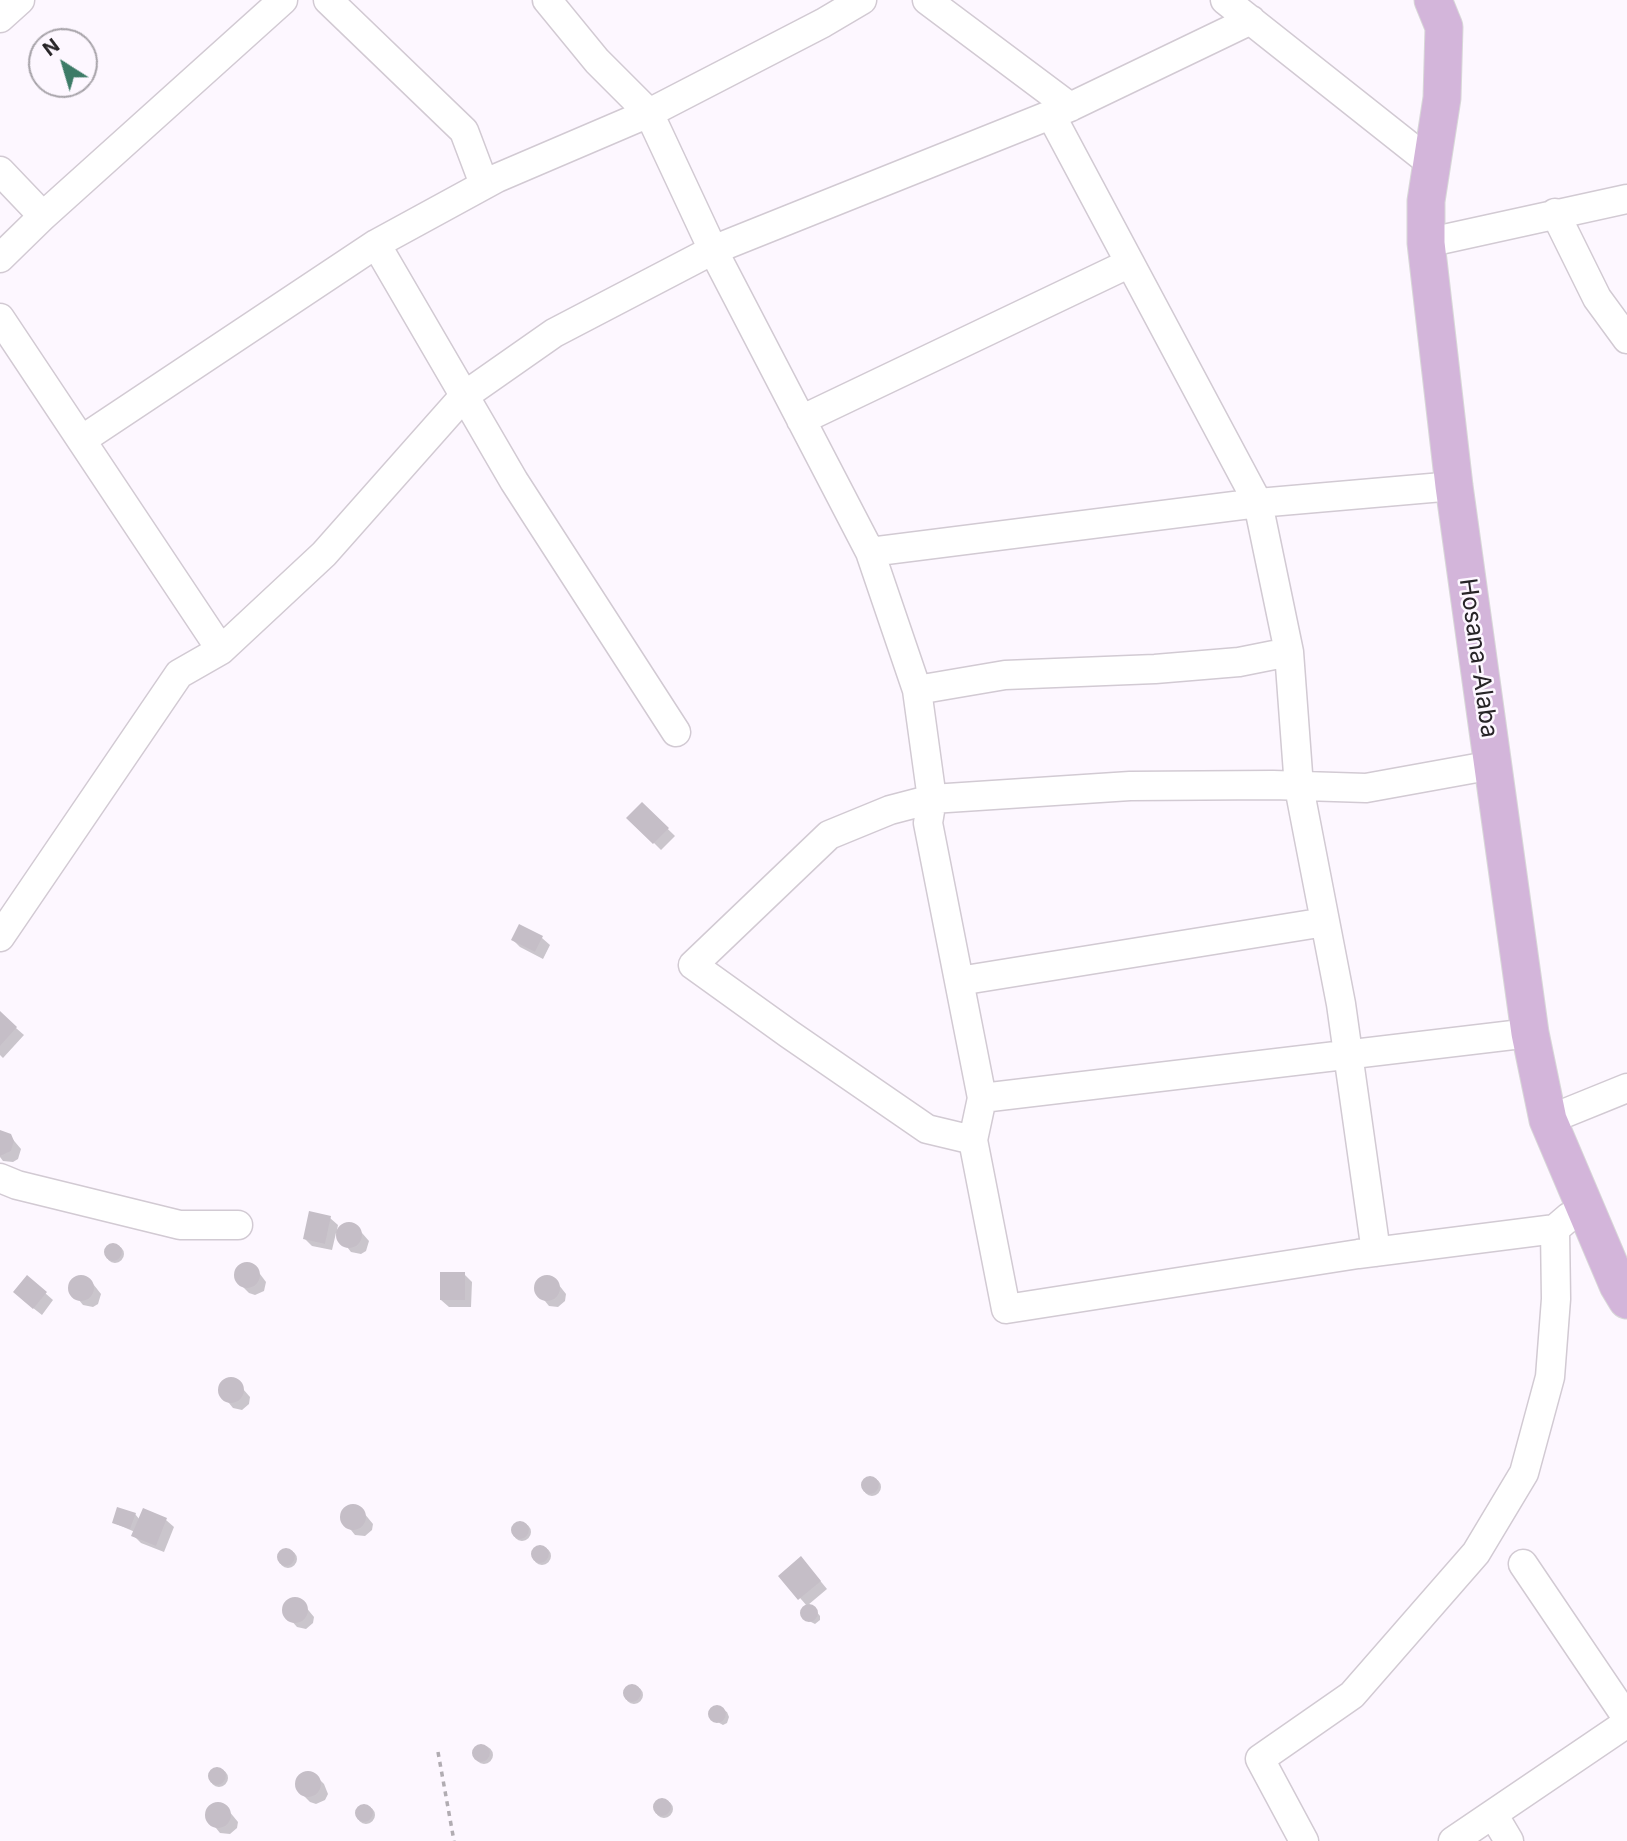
<!DOCTYPE html>
<style>
body{margin:0}
#map{position:relative;width:1627px;height:1841px;overflow:hidden;background:#fdf7ff;font-family:Inter,sans-serif}
canvas{display:block}
.north{position:absolute;left:28px;top:28px;width:70px;height:70px;box-sizing:border-box;background:#fdf7ff;border:2px solid #a7a3a9;border-radius:50%;rotate:323deg;font-size:19px;font-weight:700;line-height:28px;text-align:center;color:#272427}
.north::after{content:'';display:block;margin:auto;width:24px;height:32px;background:#3d7b67;clip-path:polygon(50% 0,100% 100%,50% 72%,0 100%)}
</style>
<div id="map">
<canvas width="1627" height="1841"></canvas>
<div class="north">N</div>
</div>
<script>
const ctx = document.querySelector('canvas').getContext('2d');
ctx.lineJoin = 'round';
function paint(path, color) { ctx.fillStyle = color; ctx.fill(path, 'evenodd'); }
function strokePath(path, color, width, dash) { ctx.strokeStyle = color; ctx.lineWidth = width; ctx.lineCap = dash ? 'butt' : 'round'; ctx.setLineDash(dash || []); ctx.stroke(path); }
function drawText(font, color, halo, rows, align = 'center') {
  ctx.font = font + ' Inter,sans-serif'; ctx.lineWidth = 5; ctx.setLineDash([]); ctx.textBaseline = 'middle'; ctx.strokeStyle = halo; ctx.fillStyle = color; for (const [text, x, y, turn = 0] of rows) {
    ctx.save(); ctx.translate(x, y); ctx.rotate((+turn || 0) * Math.PI / 180); ctx.textAlign = isNaN(turn) ? turn : align; if (halo) ctx.strokeText(text, 0, 0); ctx.fillText(text, 0, 0); ctx.restore();
  }
}
paint(new Path2D(`
 M642,804l33,32 -14,14 -32,-32z
 M520,926l22,12 8,7 -7,14 -23,-12 -7,-7z
 M0,1014l24,21 -21,23 -3,-3z
 M0,1132l10,4 11,13 -3,10 -5,3 -10,-1 -3,-4z
 M330,1218l8,7 -1,5 11,-6 7,1 14,16 -3,10 -5,3 -10,-2 -15,-19 -4,17 -20,-4 -7,-7z
 M106 1254a9 9 0 1 1 18 0a9 9 0 1 1-18 0Z
 M242,1265l10,1 8,8 6,8 -2,9 -9,4 -6,-2 -8,-8 -5,-8 2,-8z
 M464,1274l8,8 -1,25h-22l-8,-7z
 M80,1277l10,3 11,14 -3,10 -5,3 -10,-2 -13,-16 2,-8z
 M545,1277l10,3 11,14 -1,7 -7,6 -9,-1 -13,-16 2,-9z
 M28,1278l25,22 -11,15 -19,-15z
 M230,1379l6,2 14,16 -1,7 -7,6 -9,-2 -13,-16 2,-8z
 M863 1487a9 9 0 1 1 18 0a9 9 0 1 1-18 0Z
 M352,1506l7,1 14,17 -1,6 -7,6 -10,-1 -13,-16 2,-8z
 M144,1511l22,9 8,7 -10,25 -23,-9 -8,-8 2,-3 -21,-9 21,-9 5,6z
 M513 1532a9 9 0 1 1 18 0a9 9 0 1 1-18 0Z
 M533 1556a9 9 0 1 1 18 0a9 9 0 1 1-18 0Z
 M279 1559a9 9 0 1 1 18 0a9 9 0 1 1-18 0Z
 M808,1566l19,23 -19,16 4,1 8,10v4l-5,4 -10,-5 -4,-5 2,-6 4,-2 -26,-30z
 M293,1599l7,1 14,17 -1,6 -7,6 -9,-2 -14,-16 3,-8z
 M625 1695a9 9 0 1 1 18 0a9 9 0 1 1-18 0Z
 M716,1706l11,6 2,5 -2,6 -4,2 -11,-6 -2,-6z
 M475 1755a9 9 0 1 1 18 0a9 9 0 1 1-18 0Z
 M210 1778a9 9 0 1 1 18 0a9 9 0 1 1-18 0Z
 M307,1773l9,3 8,8 4,10 -3,6 -9,4 -6,-2 -8,-8 -5,-8 2,-9z
 M655 1809a9 9 0 1 1 18 0a9 9 0 1 1-18 0Z
 M217,1804l7,1 14,17 -1,6 -7,6 -10,-1 -13,-16 2,-8z
 M357 1815a9 9 0 1 1 18 0a9 9 0 1 1-18 0Z`), '#0003');
paint(new Path2D(`
 M642,802l27,26 -16,16 -27,-26z
 M519,924l24,12 -8,16 -24,-12z
 M0,1011l17,16 -17,19z
 M0,1130l11,4 3,7 -3,10 -11,5z
 M309,1211l22,5 -6,28 -22,-5z
 M336 1235a13 13 0 1 1 26 0a13 13 0 1 1-26 0Z
 M104 1252a9 9 0 1 1 18 0a9 9 0 1 1-18 0Z
 M234 1275a13 13 0 1 1 26 0a13 13 0 1 1-26 0Z
 M440,1272h25v28h-25z
 M27,1275l20,17 -14,17 -20,-17z
 M68 1288a13 13 0 1 1 26 0a13 13 0 1 1-26 0Z
 M534 1288a13 13 0 1 1 26 0a13 13 0 1 1-26 0Z
 M218 1390a13 13 0 1 1 26 0a13 13 0 1 1-26 0Z
 M861 1485a9 9 0 1 1 18 0a9 9 0 1 1-18 0Z
 M340 1517a13 13 0 1 1 26 0a13 13 0 1 1-26 0Z
 M117,1507l19,6 -6,16 -18,-6z
 M143,1508l24,10 -11,28 -25,-10z
 M511 1530a9 9 0 1 1 18 0a9 9 0 1 1-18 0Z
 M531 1554a9 9 0 1 1 18 0a9 9 0 1 1-18 0Z
 M277 1557a9 9 0 1 1 18 0a9 9 0 1 1-18 0Z
 M801,1556l20,25 -23,19 -20,-24z
 M282 1610a13 13 0 1 1 26 0a13 13 0 1 1-26 0Z
 M800 1613a9 9 0 1 1 18 0a9 9 0 1 1-18 0Z
 M623 1693a9 9 0 1 1 18 0a9 9 0 1 1-18 0Z
 M708 1714a9 9 0 1 1 18 0a9 9 0 1 1-18 0Z
 M472 1753a9 9 0 1 1 18 0a9 9 0 1 1-18 0Z
 M208 1776a9 9 0 1 1 18 0a9 9 0 1 1-18 0Z
 M295 1784a13 13 0 1 1 26 0a13 13 0 1 1-26 0Z
 M653 1807a9 9 0 1 1 18 0a9 9 0 1 1-18 0Z
 M205 1815a13 13 0 1 1 26 0a13 13 0 1 1-26 0Z
 M355 1813a9 9 0 1 1 18 0a9 9 0 1 1-18 0Z`), '#c5bec7');
const minor = new Path2D(`
 M328,0l136,131 20,53
 M547,0l50,61 52,52 64,137 157,302 47,138 15,109 -4,24 54,275 -9,42 33,169 352,-55 197,-25
 M927,0l143,107
 M1225,0l207,164
 M0,18l20,-18
 M1051,115l207,388 31,149 10,135 42,217 35,248
 M0,171l43,45
 M1555,213l42,85 30,41
 M1426,243l201,-44
 M376,244l138,237 162,251
 M0,258l43,-42 240,-216
 M0,318l221,332
 M801,420l329,-157
 M83,439l293,-195 121,-66 152,-65 174,-90 39,-23
 M870,552l388,-49 196,-17
 M917,690l88,-15 150,-6 84,-7 50,-10
 M0,937l179,-263 42,-24 103,-96 140,-158 90,-63 159,-83 357,-143 181,-87
 M959,981l366,-59
 M982,1098l548,-65
 M1548,1120l79,-32
 M973,1140l-46,-11 -138,-95 -96,-69 136,-130 61,-25 42,-11 198,-13 143,-1 93,3 127,-23
 M0,1178l17,7 163,40h58
 M1523,1564l104,154
 M1493,1814l16,27
 M1304,1841l-44,-82 92,-64 124,-142 48,-80 26,-96 6,-78 -1,-70 14,-12
 M1453,1841l174,-118`);
const major = new Path2D(`
 M1433,0l11,27 -2,71 -16,103v42l28,243 76,547 18,87 70,165 9,15`);
strokePath(minor, '#d2cad3', 31);
strokePath(major, '#d8d8d8', 39);
strokePath(new Path2D(`
 M438,1752l16,89`), '#b1acb2', 3.5, [5, 5]);
strokePath(minor, '#fff', 28);
strokePath(major, '#d3b5da', 37);
drawText('24px', '#272427', '#fdf7ff', [
 ["Hosana-Alaba",1478,658,82]
]);
</script>
